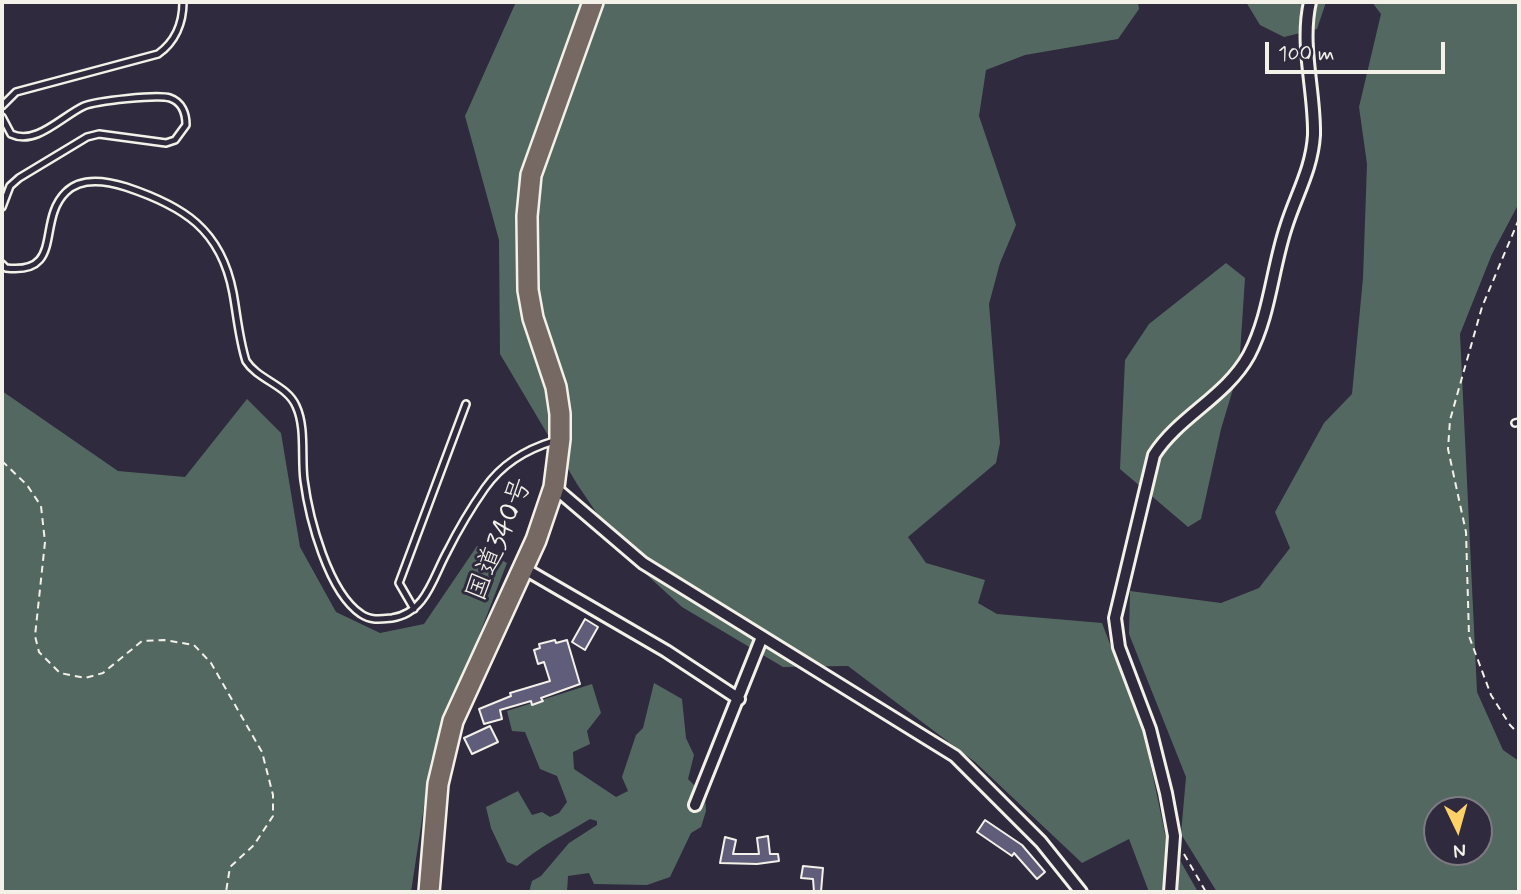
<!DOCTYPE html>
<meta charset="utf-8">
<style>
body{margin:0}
#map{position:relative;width:1521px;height:894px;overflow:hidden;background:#2f2a3d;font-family:Mynerve,sans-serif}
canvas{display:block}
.frame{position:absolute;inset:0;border:4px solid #f4f1e8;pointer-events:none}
.north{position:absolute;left:1423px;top:796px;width:70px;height:70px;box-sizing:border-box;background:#2f2a3d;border:2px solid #7e7a81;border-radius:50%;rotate:175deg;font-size:19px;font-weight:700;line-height:28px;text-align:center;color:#f4f1e8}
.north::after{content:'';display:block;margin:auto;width:24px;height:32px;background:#ffd166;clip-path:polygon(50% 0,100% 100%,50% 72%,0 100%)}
.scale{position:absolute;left:1265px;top:42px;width:180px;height:32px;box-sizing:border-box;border:4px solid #f4f1e8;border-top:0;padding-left:9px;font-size:21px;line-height:24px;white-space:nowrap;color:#f4f1e8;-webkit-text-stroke:5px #2f2a3d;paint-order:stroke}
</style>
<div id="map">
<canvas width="1521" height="894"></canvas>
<div class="frame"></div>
<div class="north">N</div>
<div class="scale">100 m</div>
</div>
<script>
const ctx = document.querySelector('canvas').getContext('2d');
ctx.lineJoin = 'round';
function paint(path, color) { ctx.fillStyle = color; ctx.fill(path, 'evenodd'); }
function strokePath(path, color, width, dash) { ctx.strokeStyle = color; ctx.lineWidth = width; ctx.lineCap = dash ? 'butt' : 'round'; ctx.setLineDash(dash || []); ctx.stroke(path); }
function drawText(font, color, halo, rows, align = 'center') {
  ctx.font = font + ' Mynerve,"Klee One",sans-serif'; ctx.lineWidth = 6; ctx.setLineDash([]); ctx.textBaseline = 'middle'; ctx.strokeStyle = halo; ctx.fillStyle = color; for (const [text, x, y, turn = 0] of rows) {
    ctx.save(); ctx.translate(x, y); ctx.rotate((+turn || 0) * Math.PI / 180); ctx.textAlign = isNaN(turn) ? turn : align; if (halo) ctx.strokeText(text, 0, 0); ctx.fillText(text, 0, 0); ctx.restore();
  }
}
paint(new Path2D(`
 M516,2h622l1,7 -21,30 -93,16 -39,15 -7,46 37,109 -16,38 -11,41 11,139 -4,20 -88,74 18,26 59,17 -7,23 19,11 105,9 42,110 21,101 33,58h-49l-20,-53 -47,24 -107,-101 -127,-96 -65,1 -101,-60 -57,-52 -48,-71 -77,-130 -1,-114 -34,-124z
 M1246,2h80l-9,27 -33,8 -24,-12z
 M1372,2h147v201l-27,51 -32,80 17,358 26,58 16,11v131h-302l-36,-58 5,-57 -57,-143 1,-43 91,12 38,-15 31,-40 -15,-36 49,-89 28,-29 11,-116 4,-114 -8,-57 22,-93zM1479,810v42h-42v-42z
 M1226,263l19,15 -6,91 -18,60 -20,90 -13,8 -68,-58 5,-109 24,-36z
 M2,391l116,80 67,6 62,-78 34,34 19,114 36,65 44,21 44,-9 53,-78 30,17 -76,197 -20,132h-409z
 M654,683l28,16 4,39 8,17 -6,24 17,17 1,15 -5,16 -10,6 -21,44 -23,8 -53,-1 -5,-11 -21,3 -1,16h-38l3,-11 9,-5 28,-33 28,-18v-4l-7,-2c-26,16 -50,27 -73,47l-10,-4 -16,-34 -5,-21 32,-16 14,24 10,-3 8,5 9,-4 8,-11 -10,-26 -17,-7 -15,-37 -13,-1 -5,-20 85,-27 9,29 -14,18 3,13 -17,8 1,17 42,28 12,-6 -6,-14 14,-42 7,-7z`), '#546862');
const building = new Path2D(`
 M585,619l13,8 -13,23 -13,-8z
 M555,640l1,3 11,-3 13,44 -39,14 2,3 -11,4 -1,-4 -31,9 2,9 -18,5 -5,-15 32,-13 -1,-3 40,-12 -6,-19 -6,2 -4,-14 6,-2 -1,-4z
 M490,726l8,16 -26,12 -8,-16z
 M985,820l37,25 23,27 -8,7 -23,-26 -2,3 -35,-24z
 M768,836l2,18h8l1,7 -22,3 -37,-1 5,-26 11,3 -3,14h26l-2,-16z
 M803,866l20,2 -2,24h-7l-1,-13 -12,-1z`);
paint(building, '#605d7b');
strokePath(building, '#f4f1e8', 2);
const service = new Path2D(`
 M2,106l14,-14 142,-38c17,-12 25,-31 25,-52
 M2,117l9,17c25,12 51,-18 73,-28 12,-5 74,-12 86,-8 12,4 16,16 16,27l-11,15 -9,3 -67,-9 -12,3 -68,41 -9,8 -8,21
 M2,264l4,4c59,7 30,-47 60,-76 16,-16 41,-11 60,-5 57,19 95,42 107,106 4,22 6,46 13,68 12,19 41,24 50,45 10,21 5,51 8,74 5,38 24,112 57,134 10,7 21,5 31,4 34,-5 41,-41 55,-66 11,-22 24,-44 38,-64 17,-24 42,-39 69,-47
 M1515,423l4,-1
 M414,609l-15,-26 67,-179`);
const minor = new Path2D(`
 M554,487l89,76 312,193 86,86 40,50
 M523,568l143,83 73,48
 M695,805l67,-168
 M1170,892l4,-56 -8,-43 -16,-64 -31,-82 -4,-29 39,-163c25,-39 72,-58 95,-100 21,-40 23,-86 37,-128 10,-32 26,-58 28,-92 1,-44 -14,-89 -4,-133`);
const trunk = new Path2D(`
 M429,892l9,-108 15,-63 83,-181 18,-53 6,-48v-25l-4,-27 -23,-69 -5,-28 -1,-74 4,-41 62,-173`);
strokePath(service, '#f4f1e8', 10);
strokePath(minor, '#f4f1e8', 16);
strokePath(trunk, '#f4f1e8', 24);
strokePath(new Path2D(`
 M1519,219l-37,88 -32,113 -2,29 18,83 3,104 22,59 19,30 9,9
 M2,461l25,24 14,21 4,36 -10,94 4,16 21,21 25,5 18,-5 39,-32 22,-1 30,5 17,18 51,89 11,43v21l-19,29 -24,22 -4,25
 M1184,854l22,38`), '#f4f1e8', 2, [7, 5]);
strokePath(service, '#2f2a3d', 5);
strokePath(minor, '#2f2a3d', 10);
strokePath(trunk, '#766964', 19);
drawText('28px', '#f4f1e8', '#2f2a3d', [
 ["国道340号",501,540,-68]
]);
</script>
